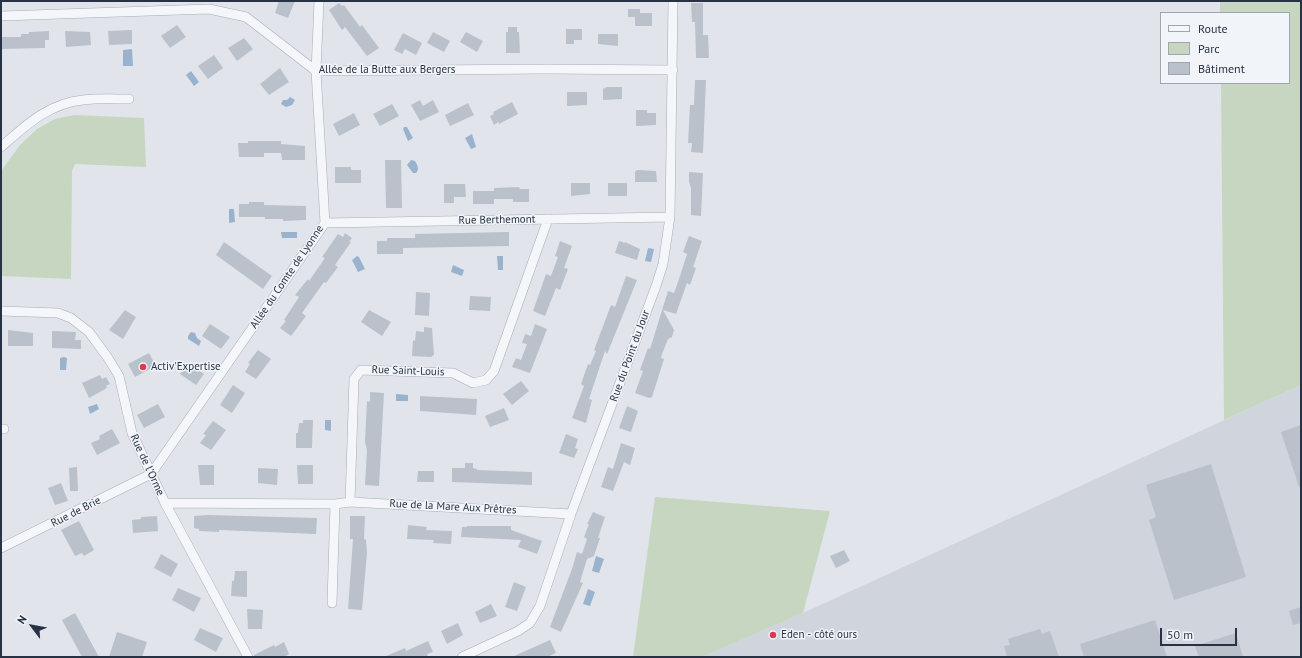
<!DOCTYPE html>
<meta charset="utf-8">
<style>
body{margin:0}
#map{position:relative;width:1302px;height:658px;overflow:hidden;background:#e1e5eb;font-family:"PT Sans",sans-serif}
canvas{display:block}
.frame{position:absolute;inset:0;border:2px solid #273244;pointer-events:none}
.legend{position:absolute;left:1160px;top:12px;width:130px;height:72px;box-sizing:border-box;background:#f1f4f8;border:1px solid #a0a6b0;margin:0;padding:5px 7px;list-style:none;font-size:12px;color:#273244}
.legend li{display:flex;align-items:center;gap:8px;height:20px}
.legend b{width:20px;border:1px solid #a0a6b0}
.north{position:absolute;left:12px;top:606px;width:40px;height:40px;-webkit-text-stroke:3px #f1f4f8;paint-order:stroke;rotate:302deg;font-size:11px;font-weight:700;line-height:16px;text-align:center;color:#273244}
.north::after{content:'';display:block;margin:auto;width:14px;height:18px;background:#273244;clip-path:polygon(50% 0,100% 100%,50% 72%,0 100%)}
.scale{position:absolute;left:1160px;top:628px;width:77px;height:18px;box-sizing:border-box;border:2px solid #273244;border-top:0;padding-left:5px;font-size:12px;line-height:14px;white-space:nowrap;color:#273244;-webkit-text-stroke:3px #f1f4f8;paint-order:stroke}
</style>
<div id="map">
<canvas width="1302" height="658"></canvas>
<div class="frame"></div>
<ul class="legend">
<li><b style="height:5px;background:#f4f6f9"></b>Route</li>
<li><b style="height:11px;background:#c6d6c1"></b>Parc</li>
<li><b style="height:11px;background:#bac1cb"></b>Bâtiment</li>
</ul>
<div class="north">N</div>
<div class="scale">50 m</div>
</div>
<script>
const ctx = document.querySelector('canvas').getContext('2d');
ctx.lineJoin = 'round';
function paint(path, color) { ctx.fillStyle = color; ctx.fill(path, 'evenodd'); }
function strokePath(path, color, width, dash) { ctx.strokeStyle = color; ctx.lineWidth = width; ctx.lineCap = dash ? 'butt' : 'round'; ctx.setLineDash(dash || []); ctx.stroke(path); }
function drawText(font, color, halo, rows, align = 'center') {
  ctx.font = font + ' "PT Sans",sans-serif'; ctx.lineWidth = 3; ctx.setLineDash([]); ctx.textBaseline = 'middle'; ctx.strokeStyle = halo; ctx.fillStyle = color; for (const [text, x, y, turn = 0] of rows) {
    ctx.save(); ctx.translate(x, y); ctx.rotate((+turn || 0) * Math.PI / 180); ctx.textAlign = isNaN(turn) ? turn : align; if (halo) ctx.strokeText(text, 0, 0); ctx.fillText(text, 0, 0); ctx.restore();
  }
}
paint(new Path2D(`
 M1301,385v272h-599l101,-44z`), '#cfd4dd');
paint(new Path2D(`
 M1220,1h81v384l-77,35 -3,-337h68v-70h-69z
 M74,115l70,3 2,49 -71,-3 -3,7 -1,108 -70,-3v-105l19,-26 17,-16 18,-10z
 M655,497l175,14 -27,102 -101,44h-69z`), '#c6d6c1');
paint(new Path2D(`
 M132,49l1,17h-10v-16z
 M191,71l8,11 -5,4 -8,-11z
 M290,97l5,3 -3,5 -6,2 -5,-3 2,-4h4z
 M404,127h3l6,11 -5,3 -5,-12z
 M472,134l4,13 -5,2 -6,-11z
 M411,160c5,0 7,5 7,10l-2,3h-3l-6,-8z
 M229,209h5l1,13 -6,1z
 M281,232h16v6h-15z
 M648,248l6,1 -3,13 -6,-1z
 M357,256l2,1 6,12 -7,3 -6,-12z
 M497,256h6v14h-5z
 M453,265l11,5 -2,6 -11,-4z
 M191,332l4,1 2,5 4,3 -2,5 -11,-7v-3z
 M64,357l3,1 -1,12h-6v-12z
 M396,394l12,1v6h-12z
 M97,404l2,5 -9,5 -2,-7z
 M325,420h6v11l-6,-1z
 M596,556l8,3 -5,14 -7,-2z
 M588,589l7,3 -5,14 -7,-2z`), '#99b2ce');
paint(new Path2D(`
 M279,1h16l-7,17 -13,-5z
 M339,3l3,3 2,-1 16,22 2,-2 17,23 -12,8 -22,-29 -3,3 -13,-20z
 M691,3h12v32h5l1,23h-13l-1,-36h-3z
 M628,9h12v4h12v13h-17v-9h-7z
 M177,25l9,12 -16,11 -9,-12z
 M508,27h9v5h2l1,21h-14v-21h2z
 M566,29h16v11h-8v4h-8z
 M132,30v14l-23,1 -1,-14z
 M49,31v9h-4v8l-44,1v-12h20v-3h8v-2z
 M65,31l25,1 1,13 -25,2z
 M433,32l17,9 -6,11 -17,-9z
 M466,32l17,9 -6,11 -17,-10z
 M403,33l19,10 -6,12 -11,-6 -3,5 -8,-4z
 M598,34h20v12l-20,-2z
 M244,38l9,11 -16,12 -9,-13z
 M214,55l9,13 -15,11 -10,-13z
 M280,68l9,14 -20,13 -9,-11z
 M695,80h11l-3,73 -12,-1 1,-9h-4l2,-38h4z
 M607,87h15v12l-19,1v-11z
 M567,92h20v13l-20,1z
 M420,100l3,6 10,-6 6,12 -19,9 -9,-16z
 M512,102l6,12 -19,10 -1,-2 -4,3 -4,-9 4,-2 -1,-2z
 M468,103l6,12 -24,11 -5,-11z
 M392,104l7,12 -19,10 -7,-12z
 M636,110h11v3h9v12l-20,1z
 M354,113l6,12 -21,11 -6,-12z
 M248,141h33v3l24,2v14h-23l-1,-7h-17v4h-25l-1,-14h10z
 M385,160h16l1,48h-16z
 M335,167h16v3h10v13h-26z
 M637,170l19,1 1,11h-22v-10z
 M689,172l14,1 -2,43 -10,-1v-27l-2,-6z
 M571,183h19v11l-19,2z
 M608,183h19v13h-19z
 M444,184h21l1,13h-12v6h-10z
 M519,187l1,2h9v13h-16v-3h-19v5h-21v-13h21v-3z
 M249,202h15v3l42,1v14l-23,1v-2h-18v-2h-26v-13h10z
 M509,232v14l-106,2v6h-26v-13h10v-3h28v-4z
 M345,233l7,5 -3,4h2l-16,23 3,2 -12,16 -2,-1 -22,31 4,3 -15,20 -11,-8 6,-7 -2,-1 15,-23 -4,-2 13,-16 1,2 16,-23 -3,-1 16,-23 5,3z
 M689,236l13,5 -9,26 3,1 -6,17 -3,-2 -11,31 -13,-4 11,20 -2,7 -4,2 -6,15 -1,4 3,1 -12,38 -3,1 -14,-5 8,-22 -3,-1 8,-22 2,1 18,-58 6,2 6,-17 7,-22 -4,-2z
 M560,241l12,5 -8,22 4,1 -8,21 -4,-2 -11,28 -12,-5 13,-37 5,2 7,-19 -3,-1z
 M619,241l6,2v-1l15,7 -3,11 -22,-7z
 M224,242l48,34 -9,13 -47,-34z
 M626,276l11,4 -30,74 -2,-3 -16,48 3,1 -6,23 -14,-5 12,-32 -3,-2 7,-20 2,1 6,-14 -2,-1 17,-45 4,2z
 M416,292l14,1 -1,23 -14,-1z
 M470,296l21,1 -1,14 -21,-1z
 M125,310l11,7 -13,22 -14,-9z
 M369,310l22,12 -9,14 -21,-14z
 M210,324l20,13 -9,12 -19,-13z
 M535,324l12,5 -17,44 -18,-6 4,-9 5,2 6,-16 -5,-1 3,-9 6,2z
 M424,327l8,1 2,27 -3,2 -19,-1 1,-16 2,1 1,-10 8,1z
 M8,330l25,3v13h-25z
 M52,331l24,1 -1,8h6v9l-29,-1z
 M258,350l13,9 -15,20 -11,-7 5,-8 -2,-1z
 M149,353l7,13 -21,11 -7,-13z
 M188,362l16,12 -8,11 -16,-11z
 M100,375l2,4 4,-2 4,7 -4,2 1,2 -18,10 -7,-15z
 M521,381l8,10 -17,14 -9,-11z
 M233,385l12,8 -13,20 -12,-8z
 M370,392l14,1 -5,93 -14,-1 2,-35 -2,-8 2,-41 3,1z
 M420,396l57,3 -1,16 -56,-4z
 M158,404l7,13 -21,11 -7,-13z
 M627,406l11,5 -7,21 -12,-4z
 M504,408l5,12 -19,7 -5,-11z
 M303,420h10l-1,28h-16v-15h2l1,-10h4z
 M213,421l13,9 -15,20 -11,-7 6,-8 -3,-1z
 M1301,425v62h-2l-18,-55z
 M112,429l8,14 -23,12 -6,-12 9,-4 -1,-3z
 M566,434l12,5 -3,9 3,1 -4,9 -15,-5z
 M621,443l14,5 -5,17 -6,-3 -11,29 -12,-4 7,-20 5,2z
 M465,463h8v5l4,1v1l55,2v13l-80,-3v-14h13z
 M1211,464l35,113 -72,23 -25,-80 7,-3 -10,-32z
 M198,465h16v20h-14z
 M297,465h16v19h-15z
 M77,467l1,24h-8l-1,-23z
 M258,468l20,1 -1,16 -19,-2z
 M418,471h16v11h-17z
 M61,483l7,18 -13,4 -7,-17z
 M593,512l12,5 -7,21h2l-6,18 -7,3 -7,23 3,1 -22,49 -11,-5 22,-58 5,-17 5,2 5,-15 -3,-2 5,-13h-2z
 M208,515l109,3 -1,16 -97,-4v2l-20,-1v-2l-5,-1v-12z
 M157,516l1,15 -25,2 -1,-13 9,-1v-2z
 M350,516h15l-1,23 2,1 1,13 -5,57 -14,-1 5,-70h-3z
 M79,521l15,29 -10,6 -2,-3 -7,3 -14,-26z
 M408,525l19,2 -1,3 26,1 -1,13 -18,-1 1,-3 -27,-1z
 M467,526h44v4l31,11 -5,13 -19,-7 3,-7 -60,-3 1,-10h5z
 M844,550l6,11 -14,7 -6,-12z
 M161,554l17,10 -7,13 -17,-9z
 M235,571h12v26l-16,-1 1,-15h2z
 M514,582l12,5 -9,24 -12,-4z
 M178,588l23,10 -7,14 -22,-12z
 M491,604l6,12 -17,7 -5,-11z
 M1301,607v16l-8,2 -4,-14z
 M247,609l16,1 -1,19h-14z
 M75,613l24,44h-17l-20,-37z
 M1155,620l12,37h-83l-4,-13z
 M458,623l5,12 -16,9 -6,-13z
 M200,628l23,10 -7,14 -22,-12z
 M1040,629l2,5 8,-3 9,26h-52l-3,-11 6,-1 -2,-6z
 M117,632l30,10 -5,15h-33z
 M1236,633l7,24h-44l-4,-11z
 M550,640l6,13 -9,4h-35z
 M428,641l5,11 -6,2 1,3h-44l21,-9 1,3z
 M284,642l5,12 -5,3h-30v-2l20,-10 1,2z`), '#bac1cb');
const minor = new Path2D(`
 M1,16l208,-7 37,8 70,54 229,-2 128,1
 M1,147c24,-21 48,-44 82,-47 15,-2 31,-1 46,-1
 M325,223l345,-6
 M1,311l57,2 13,5 18,14 19,26 11,18 13,57 33,70 83,154
 M1,429h3
 M350,502l4,-123 7,-9 92,3 20,10 13,-3 8,-9 54,-152
 M165,503l170,1 15,-2 221,12
 M1,548l150,-74 174,-251 -9,-152 3,-70
 M332,603l3,-99
 M462,657l56,-26 12,-8 10,-17 31,-92 85,-228 7,-22 7,-47 3,-216`);
strokePath(minor, '#a5acb6', 10);
strokePath(minor, '#f4f6f9', 9);
for (const [x, y, r, color] of [
 [143,367,4,"#db3b52"],
 [773,635,4,"#db3b52"]
]) { const dot = new Path2D(); dot.arc(x, y, r, 0, 2 * Math.PI); ctx.fillStyle = color; ctx.fill(dot); strokePath(dot, '#f1f4f8', 1.5); }
drawText('11px', '#273244', '#f1f4f8', [
 ["Allée de la Butte aux Bergers",387,70],
 ["Rue Berthemont",497,220,-1],
 ["Allée du Comte de Lyonne",287,277,-56],
 ["Rue du Point du Jour",630,356,-70],
 ["Rue Saint-Louis",408,371,2],
 ["Rue de l'Orme",147,465,65],
 ["Rue de la Mare Aux Prêtres",453,507,3],
 ["Rue de Brie",76,512,-27]
]);
drawText('11px', '#273244', '#f1f4f8', [
 ["Activ'Expertise",151,367],
 ["Eden - côté ours",781,635]
], 'left');
</script>
